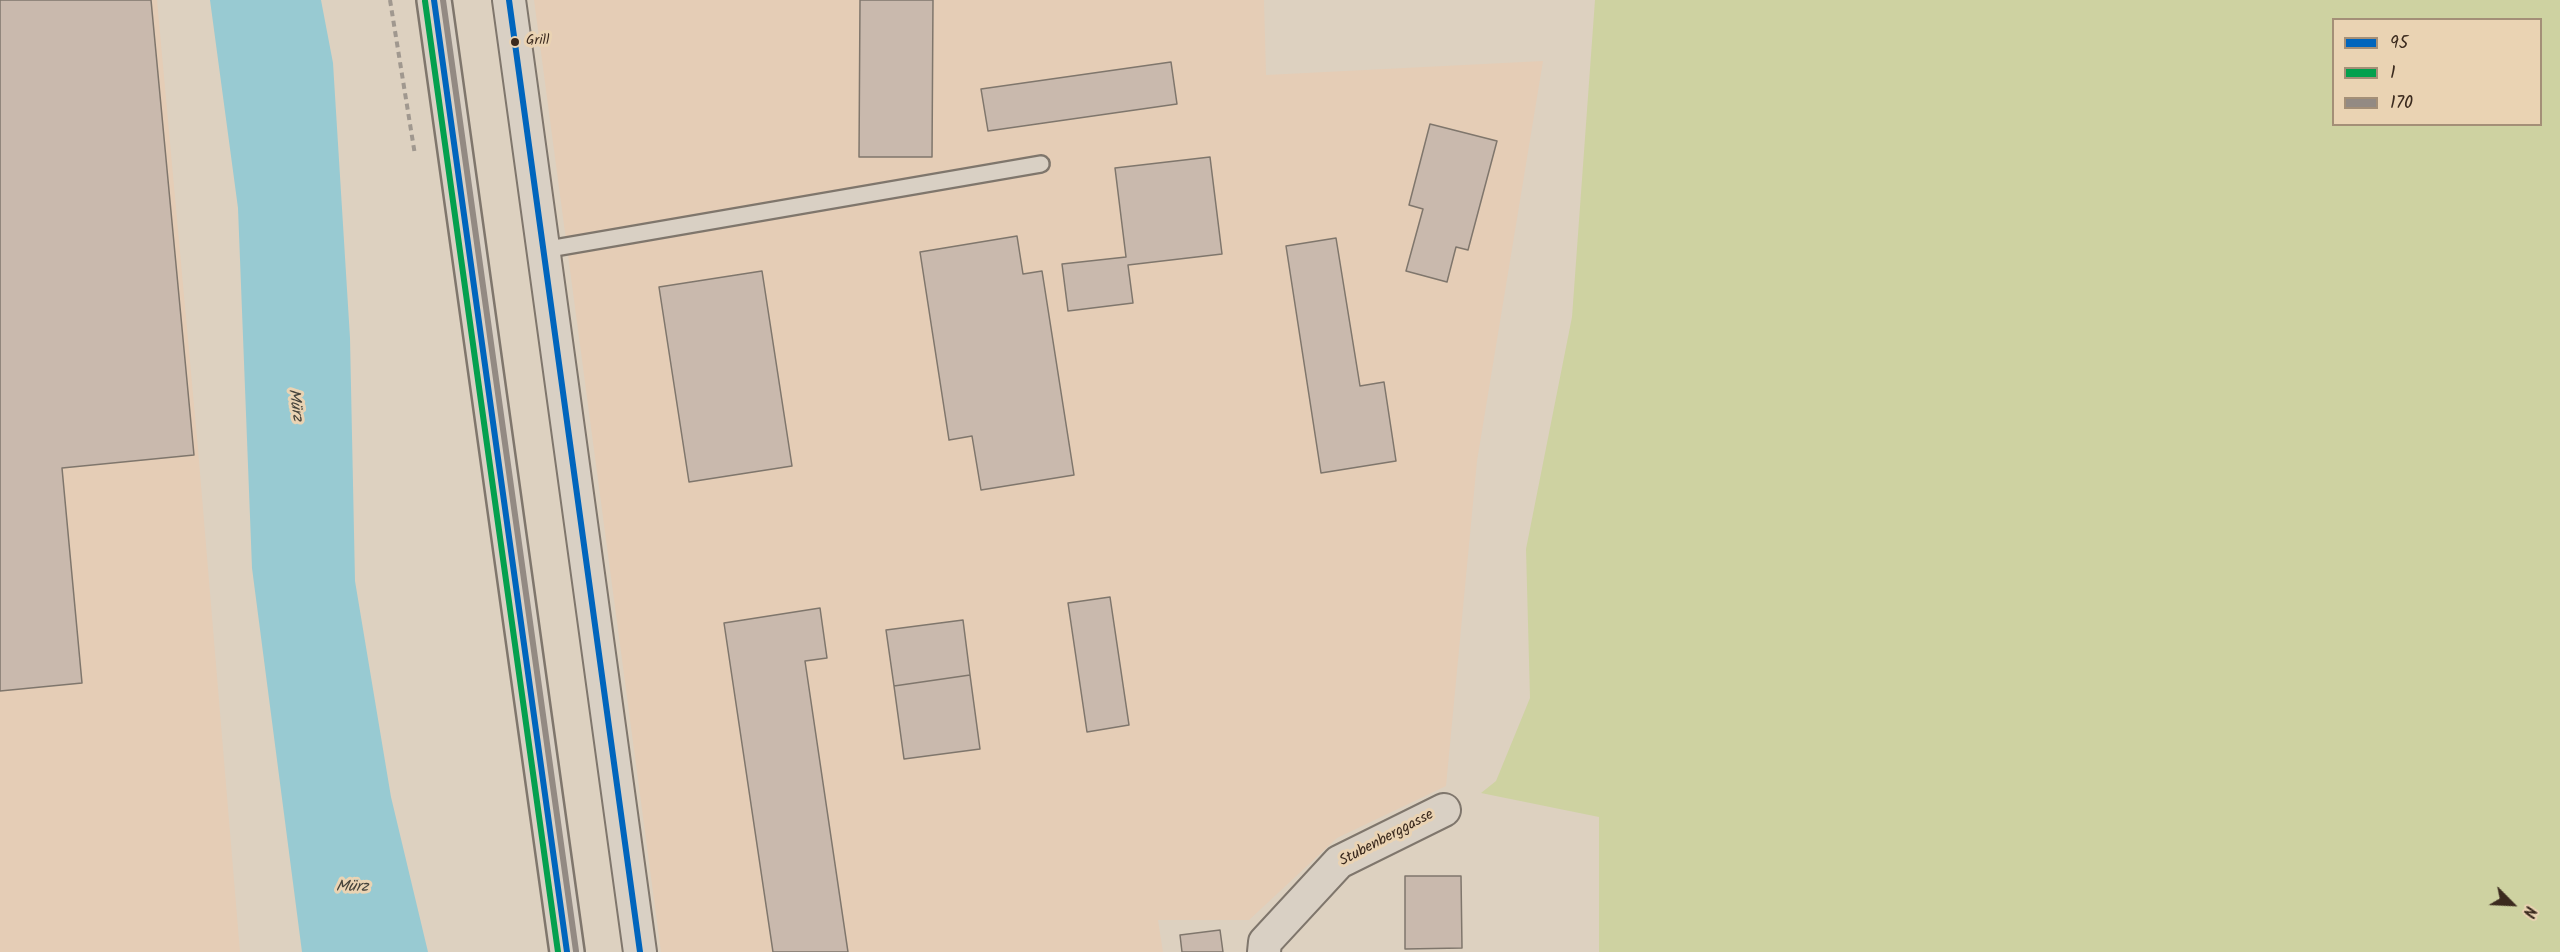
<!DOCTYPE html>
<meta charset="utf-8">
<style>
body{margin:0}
#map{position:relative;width:2560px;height:952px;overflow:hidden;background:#ddd1c0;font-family:Kalam,sans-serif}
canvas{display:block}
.legend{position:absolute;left:2332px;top:18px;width:210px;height:108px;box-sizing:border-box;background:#ead3b3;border:2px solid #a48f77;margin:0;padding:8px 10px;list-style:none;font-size:18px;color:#3b2a1e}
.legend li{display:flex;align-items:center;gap:12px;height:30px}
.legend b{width:30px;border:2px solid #a48f77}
.north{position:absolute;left:2482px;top:874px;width:60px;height:60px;-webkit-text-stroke:4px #ead3b3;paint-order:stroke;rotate:114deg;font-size:16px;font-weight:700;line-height:24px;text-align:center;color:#3b2a1e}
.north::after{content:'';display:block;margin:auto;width:21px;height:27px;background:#3b2a1e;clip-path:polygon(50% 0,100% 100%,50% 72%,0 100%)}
</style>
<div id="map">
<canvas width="2560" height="952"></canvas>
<ul class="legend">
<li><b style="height:8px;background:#0065bd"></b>95</li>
<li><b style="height:8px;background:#03a04e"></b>1</li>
<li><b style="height:8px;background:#938a83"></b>170</li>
</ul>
<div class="north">N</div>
</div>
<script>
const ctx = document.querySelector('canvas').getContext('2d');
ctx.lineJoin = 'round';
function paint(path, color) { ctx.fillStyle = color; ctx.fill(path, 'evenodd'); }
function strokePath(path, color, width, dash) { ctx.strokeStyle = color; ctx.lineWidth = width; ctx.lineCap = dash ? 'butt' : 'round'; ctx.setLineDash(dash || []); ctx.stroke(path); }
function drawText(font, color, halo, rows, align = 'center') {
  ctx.font = font + ' Kalam,sans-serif'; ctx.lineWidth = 6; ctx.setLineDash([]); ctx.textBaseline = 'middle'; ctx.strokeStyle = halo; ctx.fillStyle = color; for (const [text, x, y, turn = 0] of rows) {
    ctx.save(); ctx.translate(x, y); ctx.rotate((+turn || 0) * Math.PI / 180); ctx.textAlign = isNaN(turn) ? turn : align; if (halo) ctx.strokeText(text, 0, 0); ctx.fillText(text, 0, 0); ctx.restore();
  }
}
paint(new Path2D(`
 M0,0h157l41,449 42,503h-240z
 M534,0h730l2,75 277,-14 -66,400 -31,325 -109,52 -88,82h-91l5,32h-502z`), '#e5cdb6');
paint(new Path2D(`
 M1595,0h965v952h-961v-135l-118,-24 15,-12 34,-83 -4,-149 46,-232zM2334,20h206v104h-206z`), '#ced2a1');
paint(new Path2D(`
 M210,0h111l12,63 17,275 5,243 36,216 37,155h-126l-50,-384 -14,-360z`), '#98cad2');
const building = new Path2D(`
 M0,0h151l43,455 -132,13 20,215 -82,8z
 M860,0h73l-1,157h-73z
 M1171,62l6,42 -189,27 -7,-42z
 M1430,124l67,17 -29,109 -12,-3 -9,35 -41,-11 17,-62 -14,-4z
 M1210,157l12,97 -94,11 5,38 -65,8 -6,-47 64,-7 -11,-89z
 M1017,236l6,38 19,-3 32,204 -93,15 -9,-54 -23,4 -29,-188z
 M1336,238l24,148 24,-4 12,79 -75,12 -35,-227z
 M762,271l30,195 -103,16 -30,-195z
 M1110,597l19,128 -42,7 -19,-129z
 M820,608l7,50 -22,3 43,291h-75l-49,-329z
 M963,620l7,55 -76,11 -8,-56z
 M970,675l10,74 -76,10 -10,-73z
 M1405,876h56l1,72 -57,1z
 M1220,930l3,22h-41l-2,-17z`);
paint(building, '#c9b9ad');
strokePath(building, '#7f766c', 1.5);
const service = new Path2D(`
 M543,250l498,-86`);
const minor = new Path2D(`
 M509,0l131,952
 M1264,952l1,-10 74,-80 105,-52`);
const primary = new Path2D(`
 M434,0l133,952`);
strokePath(service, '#7f766c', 20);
strokePath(minor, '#7f766c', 36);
strokePath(primary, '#7f766c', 38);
strokePath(new Path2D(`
 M390,0l25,155`), '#a0988f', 4, [6, 4.5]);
strokePath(service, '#d9d0c4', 15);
strokePath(minor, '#d9d0c4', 32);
strokePath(primary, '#d9d0c4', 33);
strokePath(new Path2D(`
 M434,0l133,952
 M509,0l131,952`), '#0065bd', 6);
strokePath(new Path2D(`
 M425,1l133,951`), '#03a04e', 6);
strokePath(new Path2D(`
 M443,0l133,951`), '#938a83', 6);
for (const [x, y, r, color] of [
 [515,42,5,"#3b2a1e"]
]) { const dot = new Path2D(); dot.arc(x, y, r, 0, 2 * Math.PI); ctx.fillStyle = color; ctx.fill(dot); strokePath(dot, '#ead3b3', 2); }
drawText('14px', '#3b2a1e', '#ead3b3', [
 ["Grill",526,42]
], 'left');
drawText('15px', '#3b2a1e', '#ead3b3', [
 ["Stubenberggasse",1387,839,-28]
]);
drawText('italic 16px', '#45423a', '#ead3b3', [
 ["Mürz",294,405,82],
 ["Mürz",352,888]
]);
</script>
